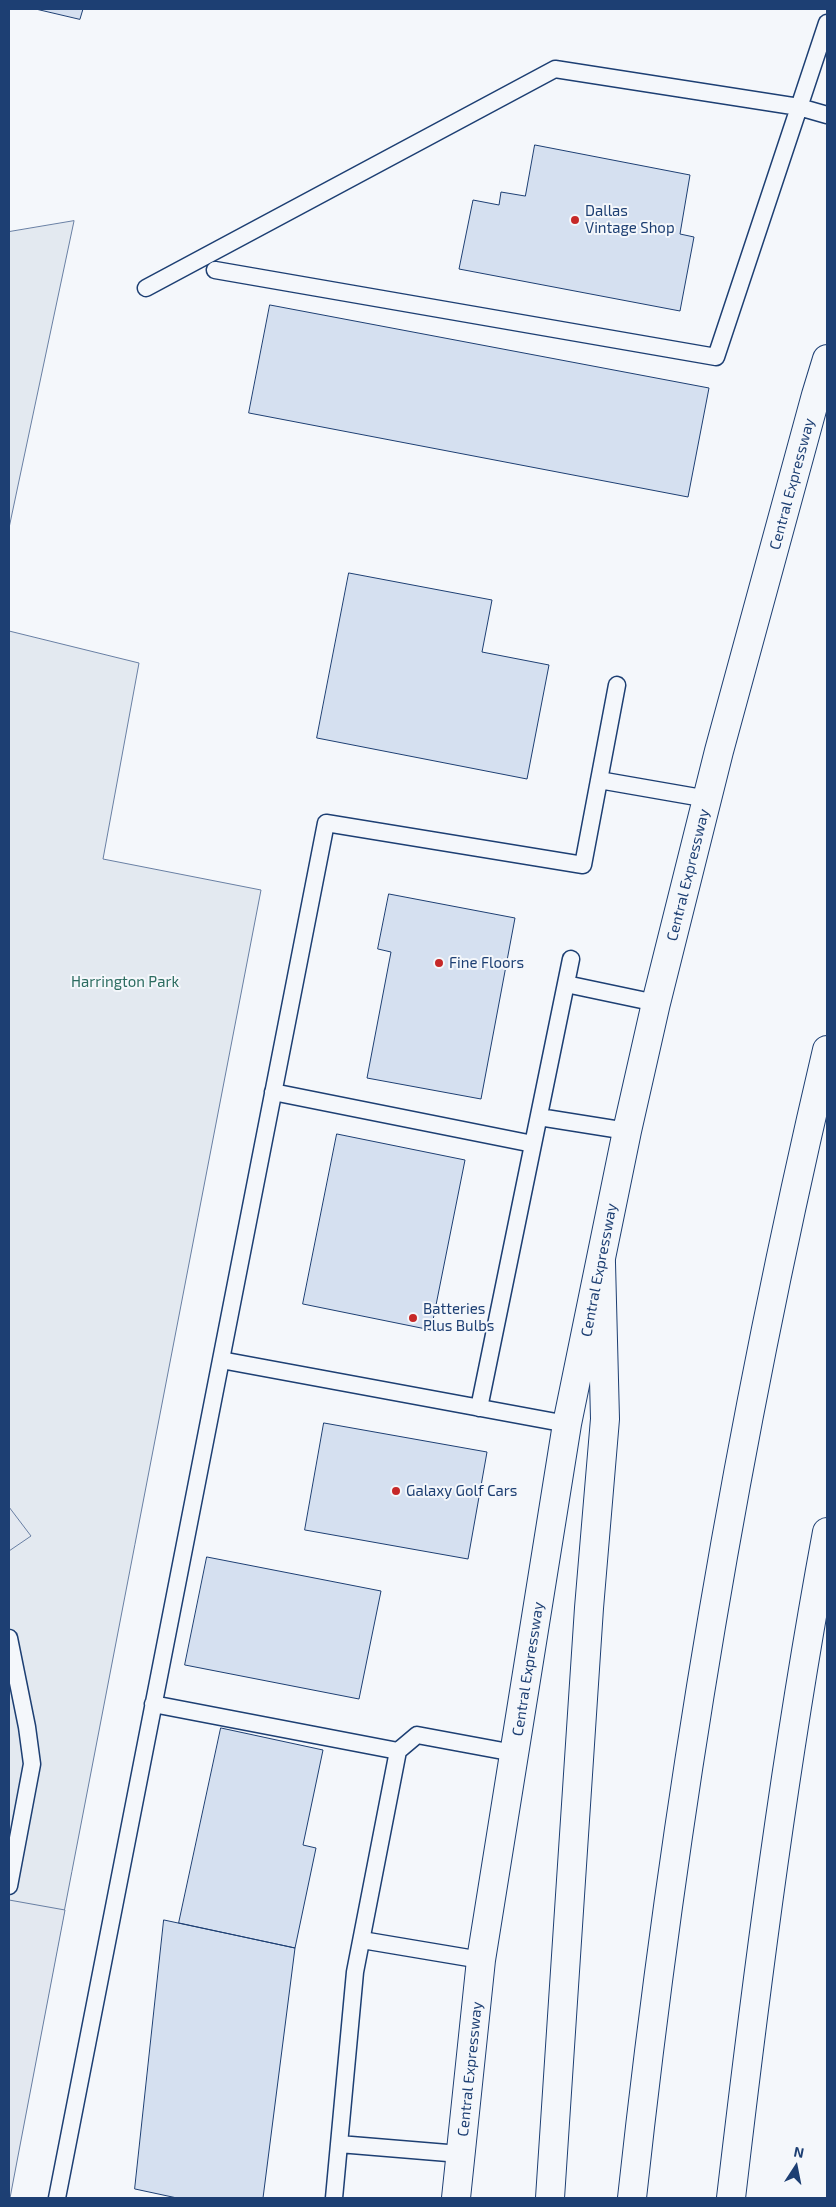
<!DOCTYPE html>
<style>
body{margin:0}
#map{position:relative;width:836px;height:2207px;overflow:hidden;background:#f4f7fb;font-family:"Exo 2",sans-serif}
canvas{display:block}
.frame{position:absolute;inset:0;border:10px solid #1d3f73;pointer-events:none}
.north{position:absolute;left:771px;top:2142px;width:50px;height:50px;-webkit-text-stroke:4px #f4f7fb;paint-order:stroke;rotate:11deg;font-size:14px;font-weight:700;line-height:20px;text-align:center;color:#1d3f73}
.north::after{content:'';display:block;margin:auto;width:18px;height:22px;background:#1d3f73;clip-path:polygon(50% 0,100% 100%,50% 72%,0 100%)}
</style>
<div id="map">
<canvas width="836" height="2207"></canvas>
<div class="frame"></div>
<div class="north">N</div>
</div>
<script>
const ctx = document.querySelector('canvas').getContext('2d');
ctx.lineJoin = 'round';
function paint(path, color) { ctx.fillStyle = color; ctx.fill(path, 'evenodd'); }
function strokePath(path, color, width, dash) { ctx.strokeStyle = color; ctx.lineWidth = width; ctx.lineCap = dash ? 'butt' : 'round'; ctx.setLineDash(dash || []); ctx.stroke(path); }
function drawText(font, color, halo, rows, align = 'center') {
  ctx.font = font + ' "Exo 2",sans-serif'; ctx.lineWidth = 4; ctx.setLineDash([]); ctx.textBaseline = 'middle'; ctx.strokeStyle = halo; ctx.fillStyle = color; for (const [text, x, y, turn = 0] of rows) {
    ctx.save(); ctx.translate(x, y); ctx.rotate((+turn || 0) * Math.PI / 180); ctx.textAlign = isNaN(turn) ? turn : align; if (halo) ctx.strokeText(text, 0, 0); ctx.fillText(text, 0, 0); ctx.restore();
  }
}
const green = new Path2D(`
 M74,221l-65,307v-296z
 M9,631l130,32 -36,196 158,31 -252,1308z`);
paint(green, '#e3e9f0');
strokePath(green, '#687fa3', 1);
const parking = new Path2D(`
 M9,1507l22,29 -22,15z
 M9,1900l56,10 -55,288h-1z`);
paint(parking, '#e3e8f0');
strokePath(parking, '#687fa3', 1);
const building = new Path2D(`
 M36,9h47l-3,10z
 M535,145l155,30 -10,59 14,3 -14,74 -221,-42 14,-69 26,5 2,-13 24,4z
 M270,305l439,83 -21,109 -439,-84z
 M349,573l143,27 -10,52 67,13 -22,114 -210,-41z
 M389,894l126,24 -34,181 -114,-21 24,-126 -13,-3z
 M337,1134l128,26 -34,170 -128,-26z
 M324,1423l163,29 -19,107 -163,-29z
 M207,1557l174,34 -22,108 -174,-34z
 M221,1728l102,22 -20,95 13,3 -21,100 -116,-25z
 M164,1920l131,28 -32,250h-86l-42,-9z`);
paint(building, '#d5e0f0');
strokePath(building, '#1d3f73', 1);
const lane = new Path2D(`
 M215,270l501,87 111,-334
 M146,288l409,-219 244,38 28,8
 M599,780l109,19
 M566,984l90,19
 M273,1092l260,52
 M539,1117l88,14
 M221,1360l346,64
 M479,1408l92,-449
 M9,1638l18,89 5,37 -23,122
 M153,1704l245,47 19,-16 97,18
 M362,1940l119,20
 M339,2144l121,10
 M57,2198l269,-1375 257,42 34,-180
 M334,2198l21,-226 43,-221`);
const secondary = new Path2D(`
 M456,2198l25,-238 86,-536 60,-293 29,-128 63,-252 97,-356 11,-36`);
const highway = new Path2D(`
 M550,2198l39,-590 16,-189 -4,-156
 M632,2198c42,-386 106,-770 195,-1148
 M731,2198c26,-222 55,-445 96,-666`);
strokePath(lane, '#1d3f73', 19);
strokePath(secondary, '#1d3f73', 30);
strokePath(highway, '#1d3f73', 30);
strokePath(lane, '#f4f7fb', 16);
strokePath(secondary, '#f4f7fb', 28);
strokePath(highway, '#f4f7fb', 28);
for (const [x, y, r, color] of [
 [575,220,5,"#c62828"],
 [439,963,5,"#c62828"],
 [413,1318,5,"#c62828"],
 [396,1491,5,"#c62828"]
]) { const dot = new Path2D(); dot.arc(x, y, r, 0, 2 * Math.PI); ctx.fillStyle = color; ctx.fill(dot); strokePath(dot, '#f4f7fb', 2); }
drawText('15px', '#1d3f73', '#f4f7fb', [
 ["Dallas",585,211],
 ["Vintage Shop",585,228],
 ["Fine Floors",449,963],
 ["Batteries",423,1309],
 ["Plus Bulbs",423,1326],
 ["Galaxy Golf Cars",406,1491]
], 'left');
drawText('15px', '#1d3f73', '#f4f7fb', [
 ["Central Expressway",792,484,-75],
 ["Central Expressway",688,875,-76],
 ["Central Expressway",599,1270,-79],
 ["Central Expressway",528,1669,-81],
 ["Central Expressway",470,2069,-84]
]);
drawText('15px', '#2c6c60', '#f4f7fb', [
 ["Harrington Park",125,982]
]);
</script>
